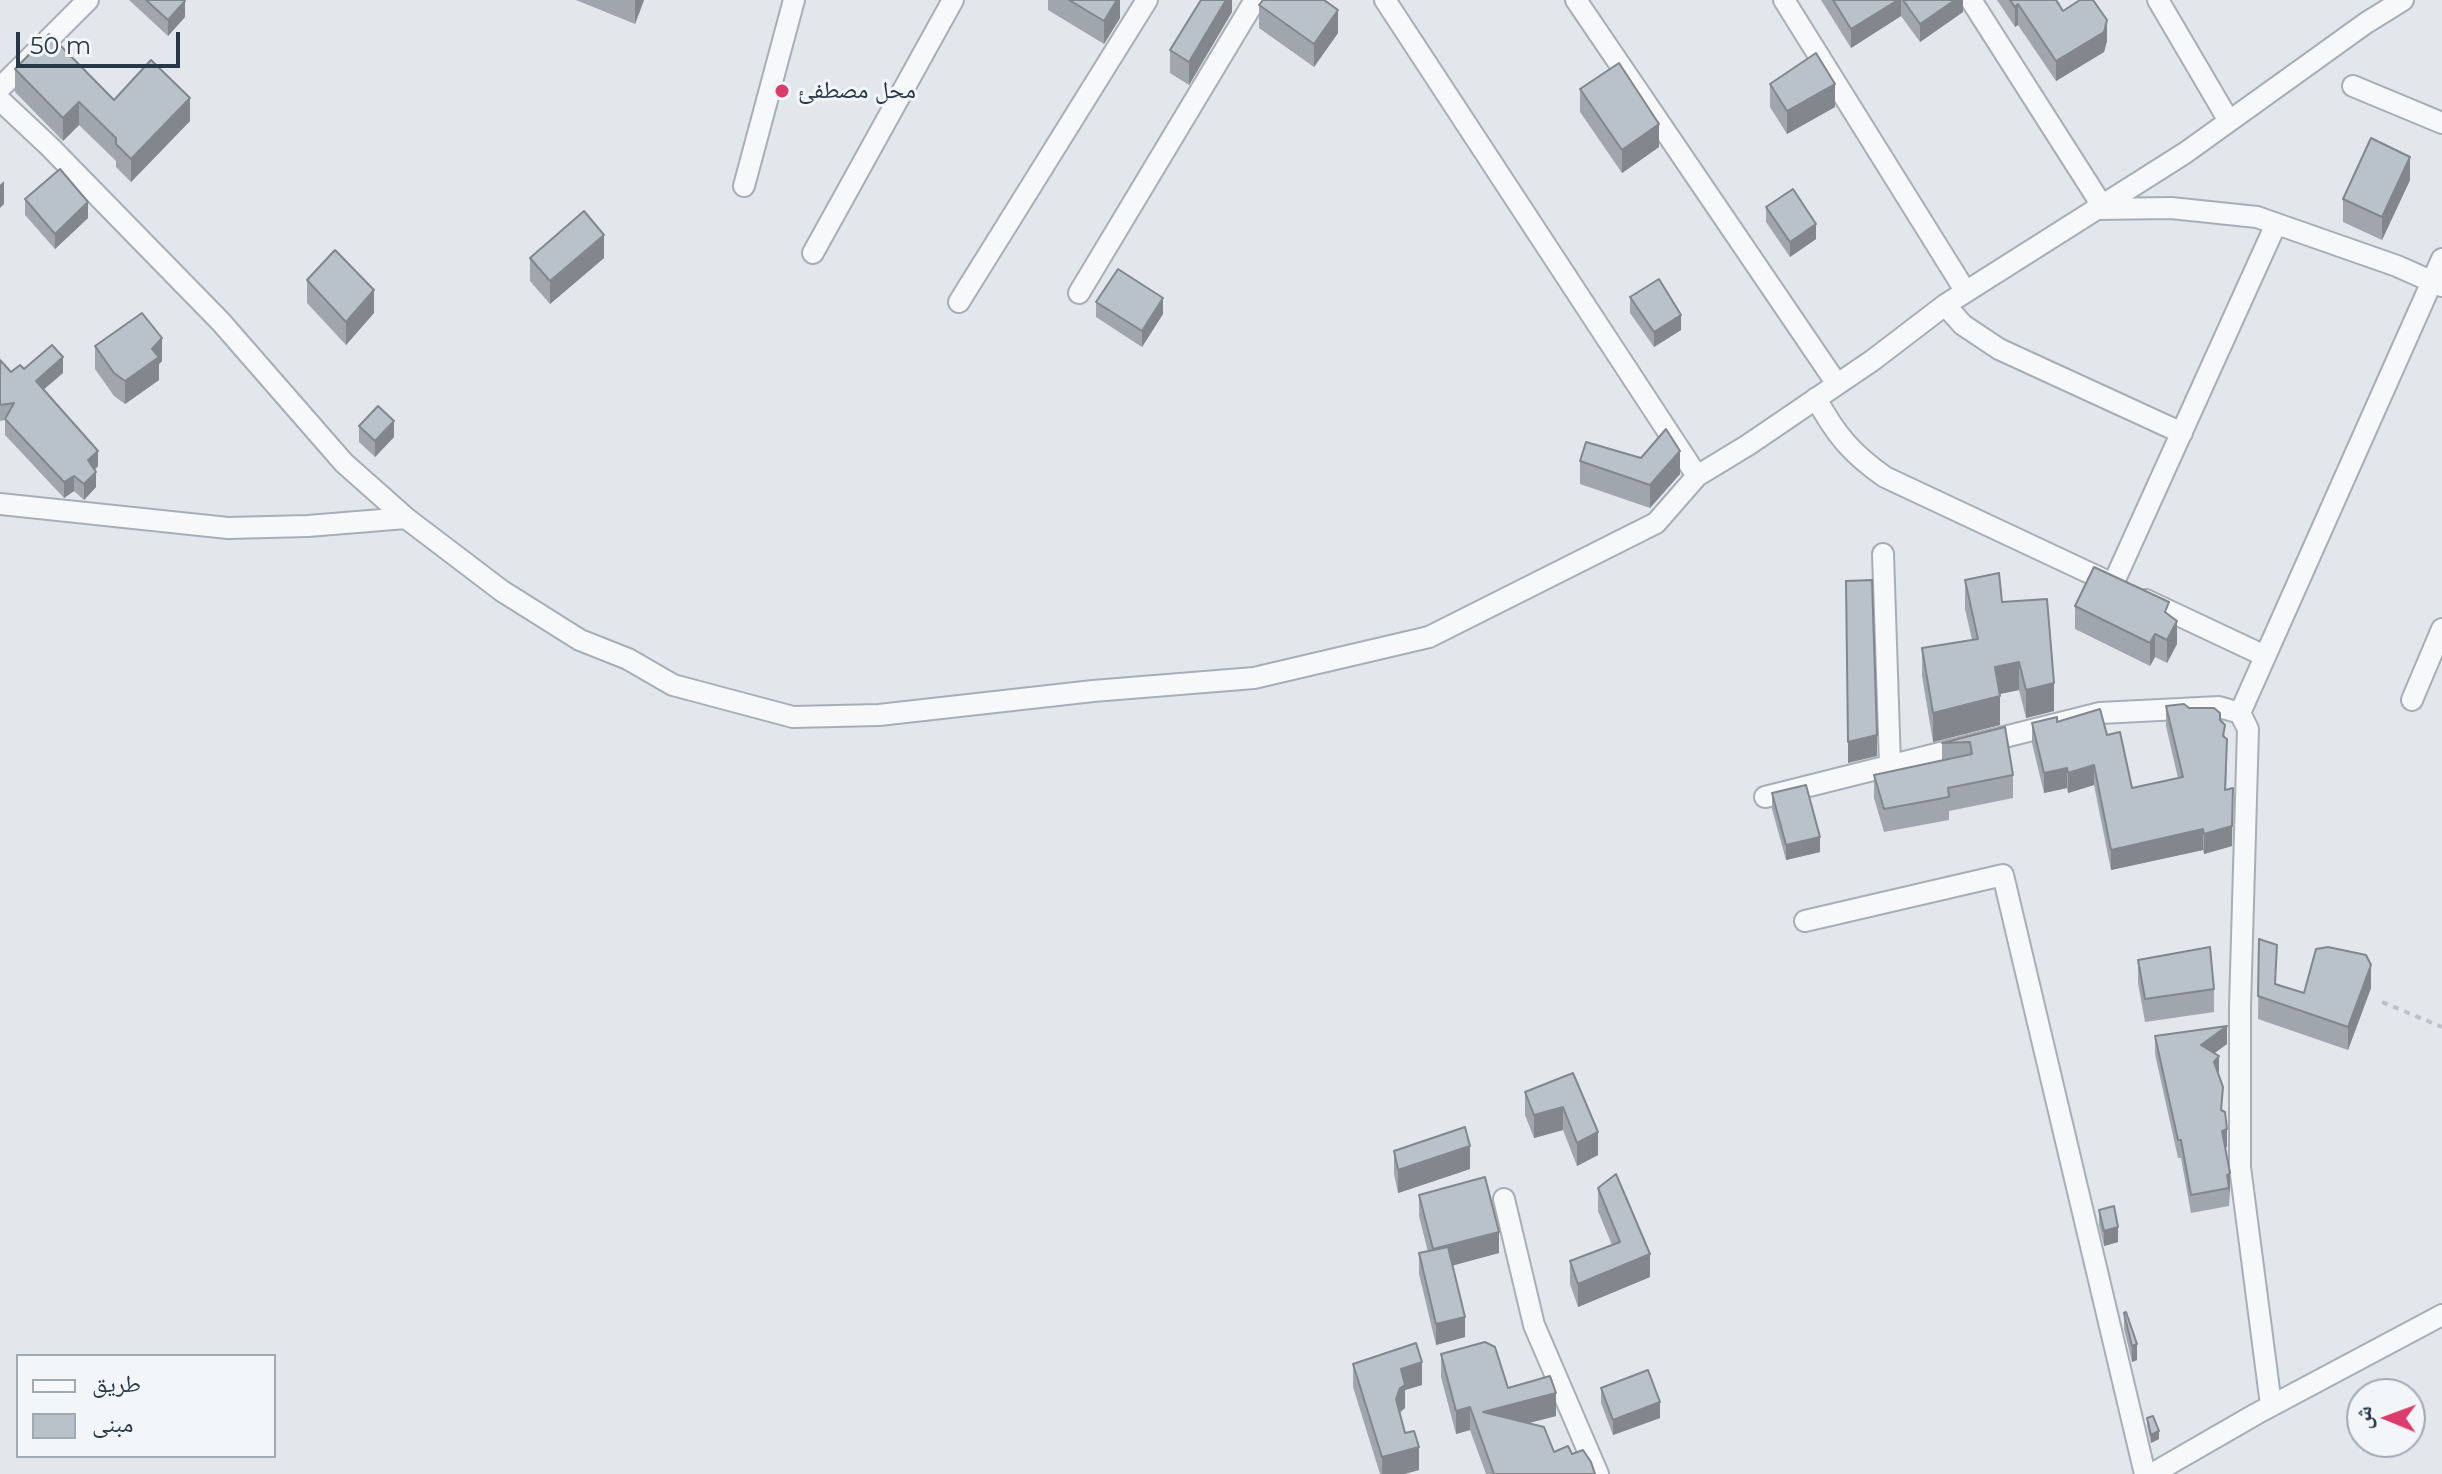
<!DOCTYPE html>
<meta charset="utf-8">
<style>
body{margin:0}
#map{position:relative;width:2442px;height:1474px;overflow:hidden;background:#e2e7ec;font-family:Montserrat,"Noto Naskh Arabic",sans-serif}
canvas{display:block}
.legend{position:absolute;left:16px;top:1354px;width:260px;height:104px;box-sizing:border-box;background:#f2f6f9;border:2px solid #a1aab1;margin:0;padding:10px 14px;list-style:none;font-size:24px;color:#283746}
.legend li{display:flex;align-items:center;gap:16px;height:40px}
.legend b{width:40px;border:2px solid #a1aab1}
.north{position:absolute;left:2346px;top:1378px;width:80px;height:80px;box-sizing:border-box;background:#f2f6f9;border:2px solid #a1aab1;border-radius:50%;rotate:271deg;font-size:22px;font-weight:700;line-height:32px;text-align:center;color:#283746}
.north::after{content:'';display:block;margin:auto;width:28px;height:36px;background:#dc3c6b;clip-path:polygon(50% 0,100% 100%,50% 72%,0 100%)}
.scale{position:absolute;left:16px;top:32px;width:164px;height:36px;box-sizing:border-box;border:4px solid #283746;border-top:0;padding-left:10px;font-size:24px;line-height:28px;white-space:nowrap;color:#283746;-webkit-text-stroke:6px #f2f6f9;paint-order:stroke}
</style>
<div id="map">
<canvas width="2442" height="1474"></canvas>
<ul class="legend">
<li><b style="height:10px;background:#f6f8fa"></b>طريق</li>
<li><b style="height:22px;background:#b9c1ca"></b>مبنى</li>
</ul>
<div class="north">ش</div>
<div class="scale">50 m</div>
</div>
<script>
const ctx = document.querySelector('canvas').getContext('2d');
ctx.lineJoin = 'round';
function strokePath(path, color, width, dash) { ctx.strokeStyle = color; ctx.lineWidth = width; ctx.lineCap = dash ? 'butt' : 'round'; ctx.setLineDash(dash || []); ctx.stroke(path); }
function paint(path, color) { ctx.fillStyle = color; ctx.fill(path, 'evenodd'); }
function drawText(font, color, halo, rows, align = 'center') {
  ctx.font = font + ' Montserrat,"Noto Naskh Arabic",sans-serif'; ctx.lineWidth = 6; ctx.setLineDash([]); ctx.textBaseline = 'middle'; ctx.strokeStyle = halo; ctx.fillStyle = color; for (const [text, x, y, turn = 0] of rows) {
    ctx.save(); ctx.translate(x, y); ctx.rotate((+turn || 0) * Math.PI / 180); ctx.textAlign = isNaN(turn) ? turn : align; if (halo) ctx.strokeText(text, 0, 0); ctx.fillText(text, 0, 0); ctx.restore();
  }
}
const street = new Path2D(`
 M1385,0l312,476
 M1576,0l261,384
 M1784,0l182,292
 M1971,0l130,204
 M2158,0l71,121
 M2353,86l89,37
 M0,88l88,-88
 M0,100l50,47 171,175 123,141 62,55 96,73 78,49 48,19 45,26 120,32 86,-2 214,-24 161,-13 175,-41 227,-114 41,-47 51,-31 125,-85 72,-55 240,-152 181,-130 37,-23
 M744,186l50,-186
 M2095,209l76,-1 86,9 140,49 45,20
 M813,253l140,-253
 M1079,293l176,-293
 M959,302l188,-302
 M1945,305l18,20 36,24 183,84
 M1816,398c19,36 36,56 69,79l228,107
 M0,504l228,24 80,-2 98,-8
 M1883,554l7,210
 M2113,584l163,-360
 M2146,600l119,56
 M2412,700l30,-71
 M2240,713l202,-454
 M1765,797l335,-84 119,-6 21,6 8,16 -8,278v160l31,238
 M1805,921l198,-46 142,599
 M1504,1199l30,126 64,149
 M2152,1474l104,-60 186,-99`);
strokePath(street, '#a6afb7', 24);
strokePath(new Path2D(`
 M2382,1002l60,25`), '#bcc2c8', 4, [6, 6]);
strokePath(street, '#f6f8fa', 20);
paint(new Path2D(`
 M129,0h55l1,17 -17,19z
 M576,0h68l-9,24z
 M1048,0h72v18l-16,26 -56,-34z
 M1232,0v12l-43,73 -19,-12v-23z
 M1821,0h142v12l-43,30 -19,-26 -50,32z
 M1997,0h59l7,11 44,30 -3,11 -48,29 -38,-56 -3,2z
 M1259,5l79,28 -24,34 -55,-39z
 M15,69l99,31 76,21 -59,61 -15,-15v-6l-37,-36 -16,16 -48,-49z
 M1770,84l65,23 -48,27 -17,-27z
 M1580,89l79,58 -37,26 -42,-61z
 M2410,180l-28,60 -39,-18v-23z
 M25,199l63,19 -33,31 -30,-34z
 M1766,207l50,32 -26,18 -24,-35z
 M530,258h74l-54,46 -20,-23z
 M307,280l67,33 -28,32 -39,-42z
 M1630,297l51,33 -27,17 -24,-34z
 M1096,302l67,12 -21,33 -46,-30z
 M95,346l67,15 -3,3v16l-34,24 -11,-8 -19,-27z
 M0,360l11,12 13,-3 39,4 -19,16 54,77 -3,4 1,17 -12,13 -10,-9 -10,7 -59,-63v-15l-5,1z
 M359,426l35,11 -19,20 -16,-15z
 M1580,461l100,13 -30,34 -70,-24z
 M1965,580l37,22 52,109 -28,7 -7,-28 -19,4v31l-67,17 -11,-66v-28l50,-8 -7,-31z
 M2075,606l94,9 8,29 -10,19 -12,-6 -5,9 -75,-37z
 M2166,706l23,2 31,12 5,17 2,22 -1,31 6,56 -28,8 -1,-4 -92,20 -17,-85 -26,8 -1,-5 -23,5 -12,-50v-20l75,12 25,53 46,-10 -12,-52z
 M2005,727l8,48v23l-64,13v9l-65,12 -10,-34v-23l68,-15v-17z
 M1772,793l48,59 -34,8 -14,-51z
 M2259,939l17,46 28,8 67,-5 -23,62 -90,-31z
 M2138,960l76,29v23l-69,10 -7,-39z
 M2155,1036l72,8 -13,9 4,22 9,72 -2,1 5,43 -1,15 -38,7 -10,-55h-3l-23,-104z
 M1573,1073l25,82 -21,11 -14,-36 -29,8 -9,-23v-23z
 M1394,1151l76,18 -72,24 -4,-19z
 M1598,1188l52,89 -72,30 -8,-23v-23l42,-16 -14,-34z
 M1419,1195l80,58 -47,12 13,72 -29,8 -17,-71v-21l9,-1 -9,-36z
 M2099,1210l19,32 -14,4 -5,-21z
 M2124,1313l13,47 -5,2 -8,-33z
 M1441,1354l67,34 48,28 -28,7 26,29 18,2 23,20h-109l-16,-44 -14,4 -15,-57z
 M1353,1364l69,21 -17,5v18l-5,5 5,20 14,37 -15,4h-24l-27,-87z
 M1601,1388l59,30 -47,17 -12,-32z
 M2147,1418l12,21 -8,4 -4,-17z`), '#9fa6ae');
paint(new Path2D(`
 M635,0h9l-9,24z
 M1117,0h3v18l-16,26v-23z
 M1226,0h6v12l-43,73v-23z
 M1898,0h3v16l-50,32v-19z
 M1955,0h8v12l-43,30v-18z
 M185,1v16l-17,19v-16z
 M2018,4v21l-3,2v-20z
 M1338,10v23l-24,34v-23z
 M2107,20v21l-3,11 -48,29v-20z
 M1835,84v23l-48,27v-23z
 M190,98v23l-59,61v-23z
 M79,102v23l-16,16v-23z
 M1659,124v23l-37,26v-23z
 M2410,157v23l-28,60v-23z
 M4,181v23l-4,4v-23z
 M88,202v16l-33,31v-15z
 M1816,224v15l-26,18v-15z
 M604,235v23l-54,46v-23z
 M374,290v23l-28,32v-23z
 M1163,298v16l-21,33v-16z
 M1681,315v15l-27,17v-15z
 M162,338v23l-3,3v16l-34,24v-23z
 M63,357v16l-27,23v-15z
 M394,421v16l-19,20v-16z
 M98,451v15l-10,10v-16z
 M1680,451v23l-30,34v-23z
 M96,472v15l-12,13v-16z
 M74,476v15l-10,7v-16z
 M2177,621v23l-10,19v-23z
 M2155,634v23l-5,9v-23z
 M2019,662v28l-24,5v-28z
 M2054,683v28l-28,7v-28z
 M2000,696v29l-67,17v-29z
 M1877,735v21l-29,7v-21z
 M2094,765v20l-26,8v-20z
 M2067,768v20l-23,5v-20z
 M2233,788l-1,58 -28,8v-20z
 M2203,829v21l-92,20v-20z
 M1820,837v15l-34,8v-15z
 M2371,965v23l-23,62v-23z
 M2227,1026v18l-26,19v-18z
 M2219,1056v18l-5,-12z
 M1563,1107v23l-29,8v-23z
 M2227,1129v18l-5,3v-19z
 M1598,1132v23l-21,11v-23z
 M1470,1146v23l-72,24v-23z
 M2230,1173v18l-1,1 -2,-17z
 M2118,1227v15l-14,4v-15z
 M1499,1232v21l-66,18v-22z
 M1650,1254v23l-72,30v-23z
 M1465,1317v20l-29,8v-21z
 M2137,1344v16l-5,2v-16z
 M1422,1362v23l-17,5v18l-5,3 -4,11v-23l5,-30z
 M1556,1393v23l-73,19v-23z
 M1660,1402v16l-47,17v-15z
 M1470,1407v23l-14,4v-23z
 M2159,1431v8l-8,4v-8z
 M1419,1447v23l-15,4h-22v-17z`), '#82878d');
const building = new Path2D(`
 M146,0h38l1,1 -17,19z
 M1069,0h48l-13,21z
 M1201,0h25l-37,62 -19,-12z
 M1263,0h61l14,10 -24,34 -55,-39z
 M1833,0h65l-47,29z
 M1903,0h52l-35,24z
 M2010,0h46l7,11 17,-11h13l14,20 -3,12 -48,29 -38,-57 -3,3z
 M49,34l65,66 37,-40 39,38 -59,61 -15,-15v-6l-37,-36 -16,16 -48,-49z
 M1816,53l19,31 -48,27 -17,-27z
 M1619,63l40,61 -37,26 -42,-61z
 M2371,138l39,19 -28,60 -39,-18z
 M60,169l28,33 -33,32 -30,-35z
 M1793,189l23,35 -26,18 -24,-35z
 M584,211l20,24 -54,46 -20,-23z
 M335,250l39,40 -28,32 -39,-42z
 M1118,269l45,29 -21,33 -46,-29z
 M1659,279l22,36 -27,17 -24,-35z
 M142,313l20,25 -10,11 7,8 -34,24 -11,-8 -19,-27z
 M52,345l11,12 -27,24 62,70 -10,9 8,12 -12,12 -10,-8 -10,6 -59,-63 9,-16 -14,2v-45l11,12 9,-7 4,4z
 M378,406l16,15 -19,20 -16,-15z
 M1666,429l14,22 -30,34 -70,-24 6,-19 55,16z
 M2094,567l75,35 -4,10 12,9 -10,19 -12,-6 -5,9 -75,-37z
 M1999,573l3,29 45,-3 7,84 -28,7 -7,-28 -24,5 5,29 -67,17 -11,-65 56,-9 -13,-59z
 M1872,580l5,155 -29,7 -2,-161z
 M2184,704l5,4h25l6,5v7l5,5 -2,11 4,3 -2,51 8,-2 -1,38 -28,8 -1,-5 -92,21 -17,-85 -26,8 -1,-5 -23,5 -12,-50 25,-6v5l43,-13 7,26 13,-3 12,56 51,-11 -17,-71z
 M2005,727l8,48 -65,13 1,9 -65,12 -10,-34 98,-21 -2,-12 -28,1z
 M1806,785l14,52 -34,8 -14,-52z
 M2259,939l18,6 -2,39 29,9 12,-44 12,-2 38,8 5,10 -23,62 -90,-31z
 M2210,947l4,42 -69,10 -7,-39z
 M2227,1026l-26,19 18,11 -5,6 9,25 -2,23 4,2 2,17 -5,2 8,42 -3,2 2,13 -38,7 -10,-55h-3l-23,-104z
 M1573,1073l25,59 -21,11 -14,-36 -29,8 -9,-23z
 M1465,1127l5,19 -72,24 -4,-19z
 M1616,1174l34,80 -72,30 -8,-23 50,-19 -22,-54z
 M1485,1177l14,55 -66,17 -14,-54z
 M2114,1206l4,21 -14,4 -5,-21z
 M1448,1247l17,70 -29,7 -17,-71z
 M2126,1312l11,32 -5,2 -8,-33z
 M1485,1342l10,5 13,41 42,-12 6,17 -73,19 61,15 10,25 14,-6 4,8 11,-4 8,12 4,12h-101l-24,-67 -14,4 -15,-57z
 M1416,1343l6,19 -21,7 4,16 -5,3 -4,11 9,34 9,-2 5,16 -37,10 -29,-93z
 M1648,1370l12,32 -47,18 -12,-32z
 M2153,1416l6,15 -8,4 -4,-17z`);
paint(building, '#b9c1ca');
strokePath(building, '#82878d', 2);
for (const [x, y, r, color] of [
 [782,91,8,"#dc3c6b"]
]) { const dot = new Path2D(); dot.arc(x, y, r, 0, 2 * Math.PI); ctx.fillStyle = color; ctx.fill(dot); strokePath(dot, '#f2f6f9', 3); }
drawText('24px', '#283746', '#f2f6f9', [
 ["محل مصطفئ",798,91]
], 'left');
</script>
